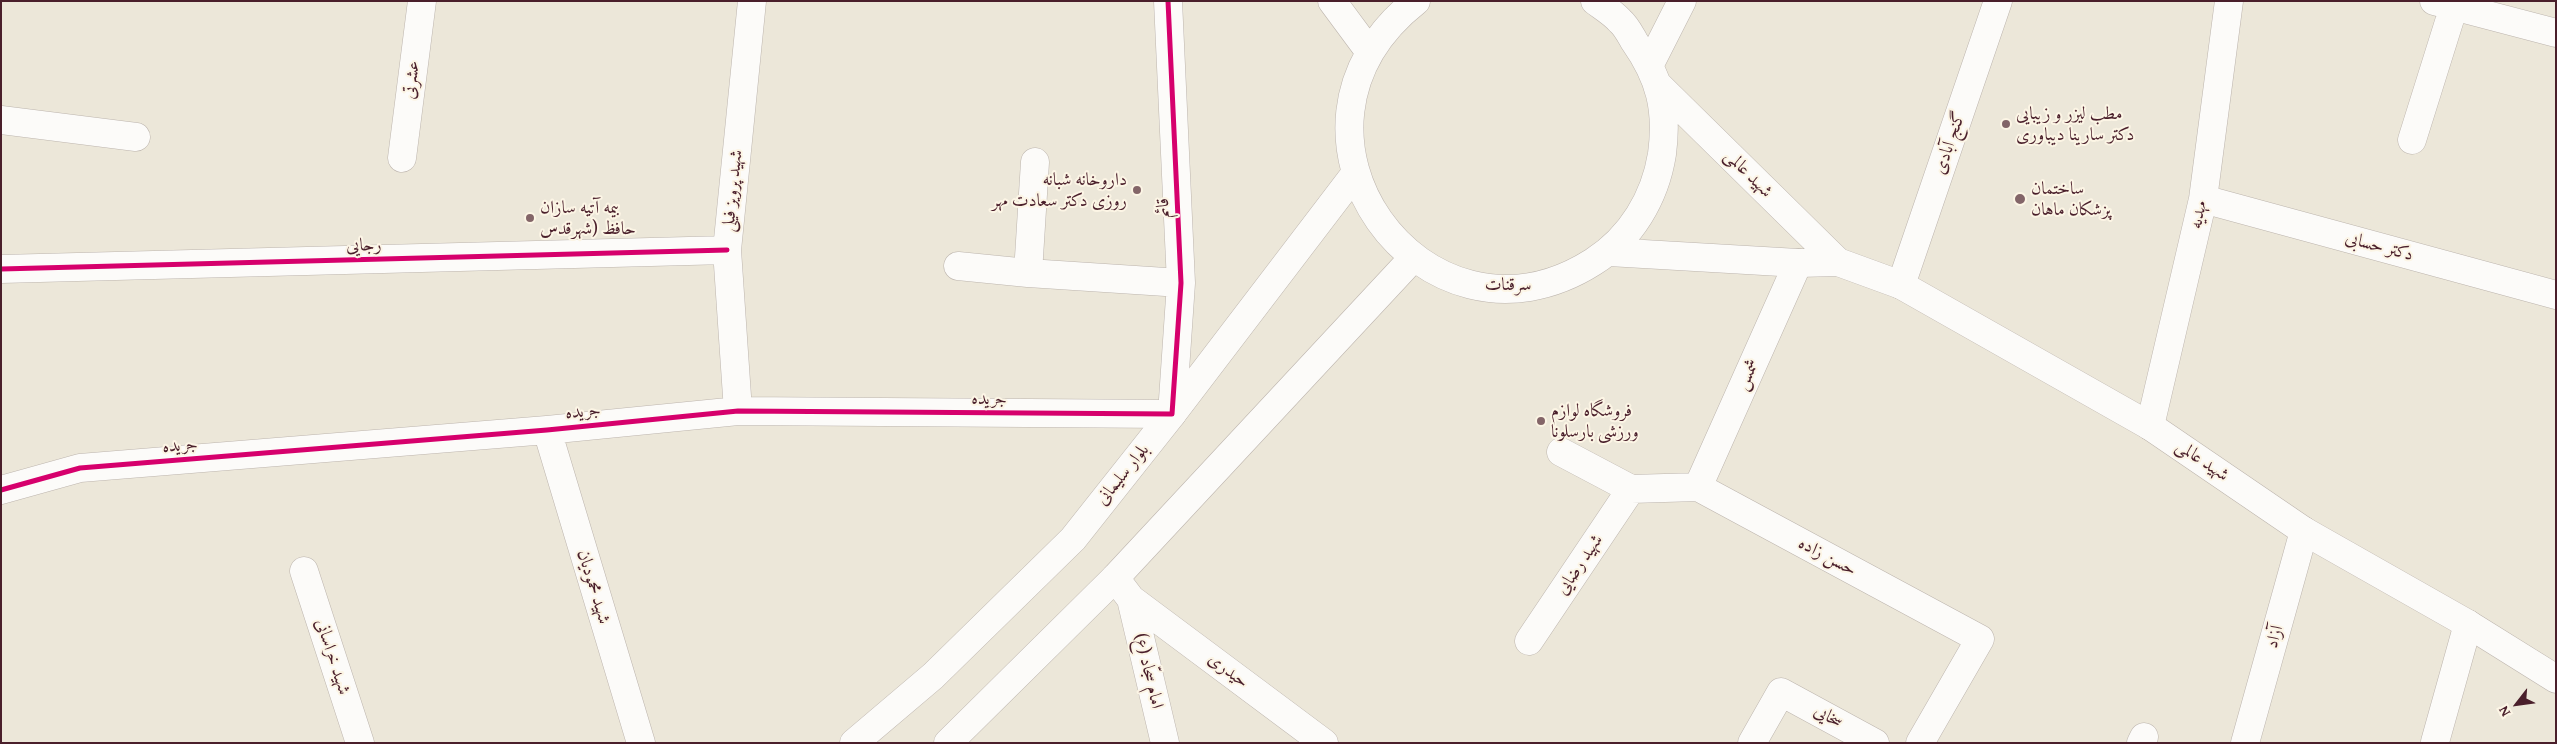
<!DOCTYPE html>
<meta charset="utf-8">
<style>
body{margin:0}
#map{position:relative;width:2557px;height:744px;overflow:hidden;background:#ece7d9;font-family:"Gentium Book Plus",serif}
canvas{display:block}
.frame{position:absolute;inset:0;border:2px solid #4a1f2b;pointer-events:none}
.north{position:absolute;left:2492px;top:679px;width:50px;height:50px;-webkit-text-stroke:4px #fcf5e5;paint-order:stroke;rotate:240deg;font-size:14px;font-weight:700;line-height:20px;text-align:center;color:#4a1f2b}
.north::after{content:'';display:block;margin:auto;width:18px;height:22px;background:#4a1f2b;clip-path:polygon(50% 0,100% 100%,50% 72%,0 100%)}
</style>
<div id="map">
<canvas width="2557" height="744"></canvas>
<div class="frame"></div>
<div class="north">N</div>
</div>
<script>
const ctx = document.querySelector('canvas').getContext('2d');
ctx.lineJoin = 'round';
function strokePath(path, color, width, dash) { ctx.strokeStyle = color; ctx.lineWidth = width; ctx.lineCap = dash ? 'butt' : 'round'; ctx.setLineDash(dash || []); ctx.stroke(path); }
function drawText(font, color, halo, rows, align = 'center') {
  ctx.font = font + ' "Gentium Book Plus",Amiri,serif'; ctx.lineWidth = 4; ctx.setLineDash([]); ctx.textBaseline = 'middle'; ctx.strokeStyle = halo; ctx.fillStyle = color; for (const [text, x, y, turn = 0] of rows) {
    ctx.save(); ctx.translate(x, y); ctx.rotate((+turn || 0) * Math.PI / 180); ctx.textAlign = isNaN(turn) ? turn : align; if (halo) ctx.strokeText(text, 0, 0); ctx.fillText(text, 0, 0); ctx.restore();
  }
}
const street = new Path2D(`
 M2434,1l122,32
 M1,120l135,17
 M2412,140l42,-134
 M402,158l20,-157
 M2203,199l353,96
 M958,266l70,7 153,10
 M1,269l726,-19
 M1028,273l7,-111
 M1901,285l97,-284
 M738,411l-11,-161 25,-249
 M2150,426l53,-227 26,-198
 M547,430l94,313
 M1561,452l70,37 67,-2 282,152 -60,104
 M1698,487l100,-224
 M1,490l79,-22 467,-38 191,-19 434,3 9,-131 -13,-282
 M304,571l56,172
 M1115,578l16,21 193,144
 M1131,599l34,144
 M1529,641l102,-152
 M2435,742l33,-118
 M1752,743l29,-51 94,51
 M2141,743l3,-6
 M2245,743l59,-212`);
const secondary = new Path2D(`
 M1332,1l37,50
 M1416,1c-165,130 8,368 177,261 38,-24 62,-64 69,-108 6,-45 -2,-76 -28,-113 -4,-7 -8,-15 -14,-20 -7,-8 -17,-14 -25,-20
 M1650,64l32,-63
 M1609,252l189,11 40,-1 -179,-176
 M1838,262l63,23 249,141 154,105 164,93 88,55
 M854,743l79,-67 140,-137 99,-125 183,-240
 M948,743l167,-165 298,-320`);
strokePath(street, '#bcb4ad', 29);
strokePath(secondary, '#bcb4ad', 29);
strokePath(street, '#fcfbf9', 28);
strokePath(secondary, '#fcfbf9', 28);
strokePath(new Path2D(`
 M1,269l726,-19
 M1,490l79,-22 467,-38 191,-19 434,3 9,-131 -13,-282`), '#d6006c', 5);
for (const [x, y, r, color] of [
 [2006,124,5,"#836568"],
 [1137,190,5,"#836568"],
 [2020,199,6,"#836568"],
 [530,218,5,"#836568"],
 [1541,421,5,"#836568"]
]) { const dot = new Path2D(); dot.arc(x, y, r, 0, 2 * Math.PI); ctx.fillStyle = color; ctx.fill(dot); strokePath(dot, '#fcf5e5', 2); }
drawText('18px', '#4a1f2b', '#fcf5e5', [
 ["عشرتی",412,80,-83],
 ["گنج آبادی",1950,143,-71],
 ["شهید عالمی",1748,174,45],
 ["شهید پرویز فیلی",733,191,-84],
 ["قائم",1164,208,-93],
 ["مهدیه",2199,215,-78],
 ["رجایی",364,246,-1],
 ["دکتر حسابی",2379,247,15],
 ["سرقنات",1508,285],
 ["شمس",1748,375,-66],
 ["جریده",989,399],
 ["جریده",583,412,-6],
 ["جریده",180,446,-5],
 ["شهید عالمی",2202,461,34],
 ["بلوار سلیمانی",1123,475,-51],
 ["حسن زاده",1827,557,28],
 ["شهید رضایی",1580,565,-56],
 ["شهید محمودیان",593,587,73],
 ["آزاد",2275,637,-74],
 ["شهید خراسانی",332,657,72],
 ["امام سجّاد (ع)",1148,671,77],
 ["حیدری",1228,671,37],
 ["سخایی",1828,717,29]
]);
drawText('18px', '#4a1f2b', '#fcf5e5', [
 ["مطب لیزر و زیبایی",2016,114],
 ["دکتر سارینا دیباوری",2016,135],
 ["داروخانه شبانه",1127,180,"right"],
 ["روزی دکتر سعادت مهر",1127,201,"right"],
 ["ساختمان",2031,189],
 ["پزشکان ماهان",2031,210],
 ["بیمه آتیه سازان",540,208],
 ["حافظ (شهرقدس",540,229],
 ["فروشگاه لوازم",1551,411],
 ["ورزشی بارسلونا",1551,432]
], 'left');
</script>
